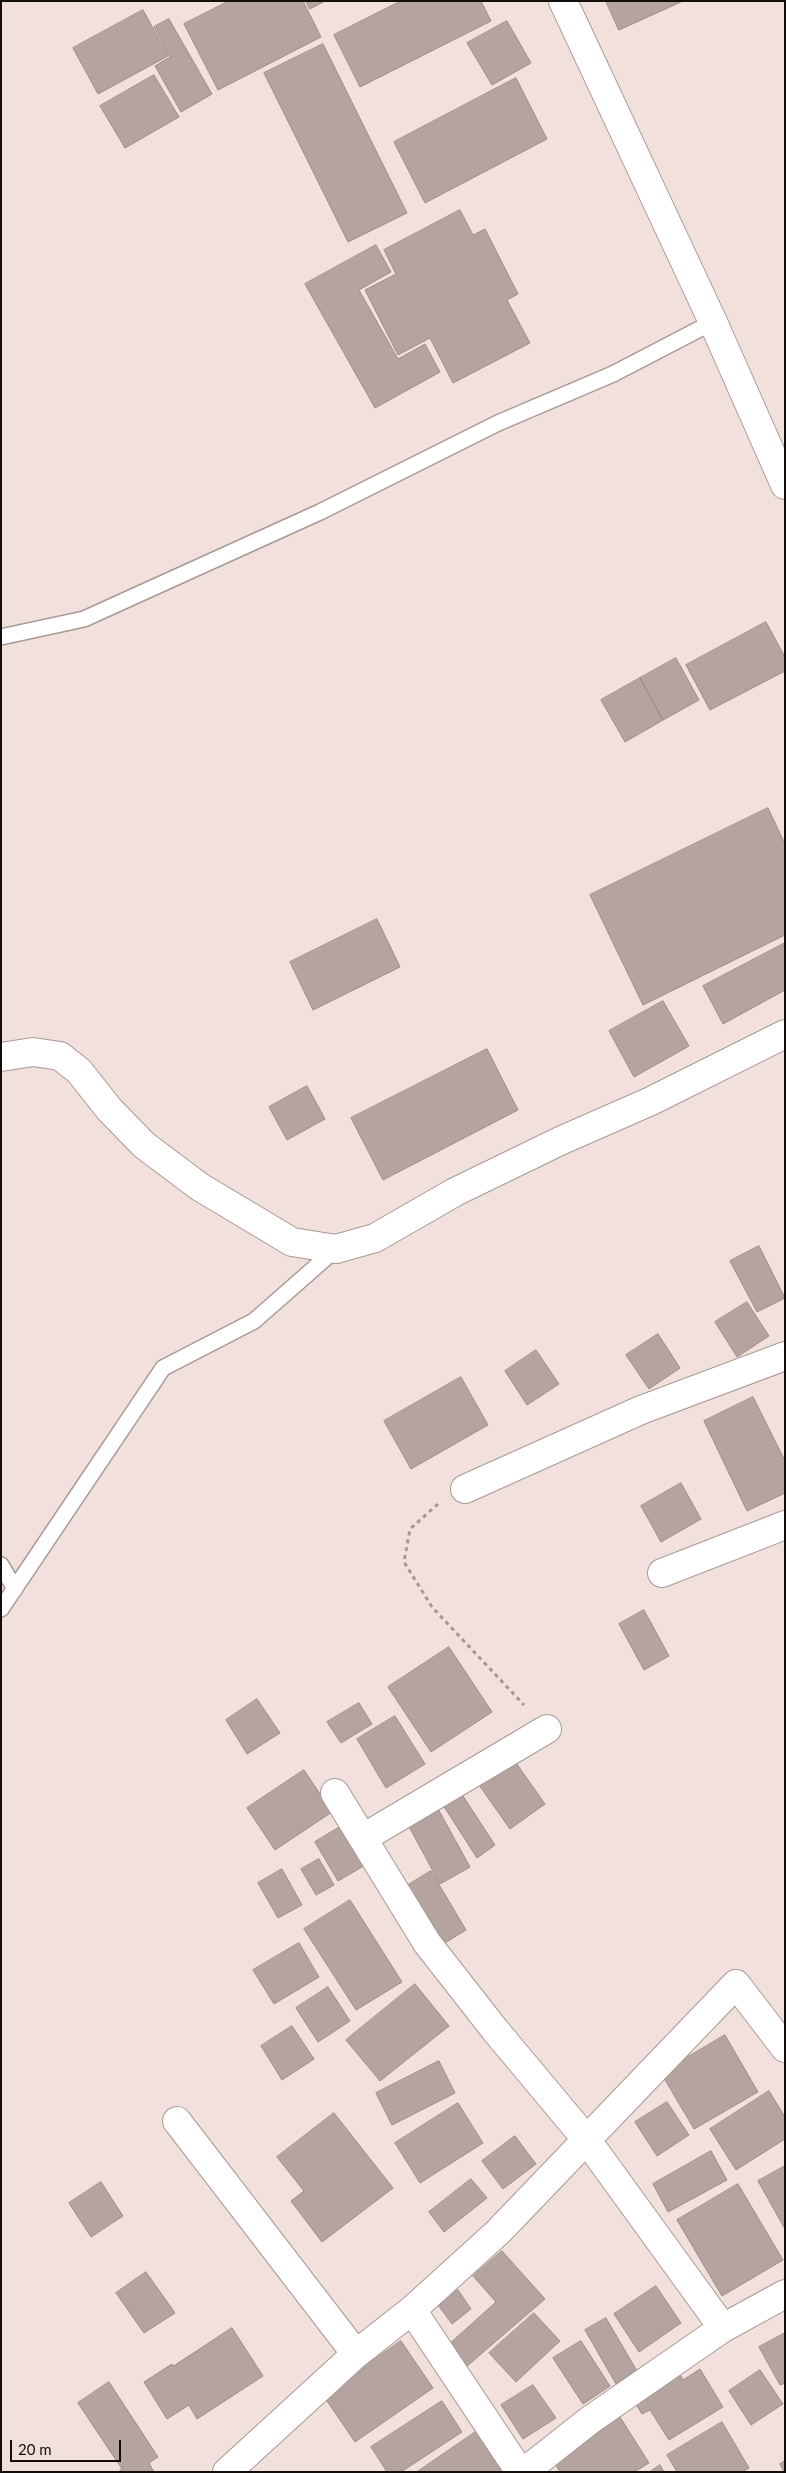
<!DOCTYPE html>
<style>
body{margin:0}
#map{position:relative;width:786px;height:2473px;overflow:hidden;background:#f1e0db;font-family:Lato,sans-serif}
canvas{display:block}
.frame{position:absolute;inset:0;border:2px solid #130d0c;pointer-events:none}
.scale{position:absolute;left:10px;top:2440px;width:111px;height:22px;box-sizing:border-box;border:2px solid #130d0c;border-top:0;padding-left:6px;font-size:15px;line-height:18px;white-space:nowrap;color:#130d0c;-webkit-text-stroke:4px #f1e0db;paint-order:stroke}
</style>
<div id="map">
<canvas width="786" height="2473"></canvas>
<div class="frame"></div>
<div class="scale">20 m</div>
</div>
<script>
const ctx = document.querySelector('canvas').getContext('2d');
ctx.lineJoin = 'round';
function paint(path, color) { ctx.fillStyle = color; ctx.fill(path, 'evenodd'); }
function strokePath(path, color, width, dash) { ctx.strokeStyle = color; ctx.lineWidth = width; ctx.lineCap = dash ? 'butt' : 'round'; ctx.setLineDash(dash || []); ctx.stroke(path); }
const building = new Path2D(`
 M229,1h74l18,36 -103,53 -34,-66z
 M306,1h19l-15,8z
 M401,1h80l10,20 -131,66 -26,-52z
 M606,1h77l-64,29z
 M143,10l25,46 -70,38 -25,-46z
 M169,19l43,75 -31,18 -26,-46 15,-9 -16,-30z
 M507,21l24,42 -39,22 -25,-42z
 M323,44l84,169 -59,29 -84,-169z
 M154,75l25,42 -54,31 -25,-42z
 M516,78l31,61 -122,64 -31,-61z
 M460,210l13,25 12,-6 33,65 -11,6 23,43 -77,40 -23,-45 -32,17 -33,-65 31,-16 -12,-24z
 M376,245l15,27 -32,18 39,69 27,-15 15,28 -65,36 -70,-124z
 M766,622l19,35v14l-75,39 -24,-45z
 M676,658l23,42 -36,20 -23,-42z
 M640,678l23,42 -38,22 -24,-42z
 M768,808l17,36v91l-142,70 -53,-110z
 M377,919l23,48 -87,43 -23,-48z
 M785,943v47l-62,34 -20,-38z
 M663,1001l26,45 -55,31 -25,-46z
 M487,1049l31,61 -135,70 -32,-62z
 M307,1086l18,33 -38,21 -18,-33z
 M759,1246l26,52 -28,14 -27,-51z
 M747,1302l22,34 -32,21 -22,-35z
 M658,1334l22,34 -31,21 -23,-34z
 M536,1350l23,34 -32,21 -22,-34z
 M461,1377l27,48 -77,44 -27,-48z
 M753,1397l32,64v32l-38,18 -43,-90z
 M681,1483l20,36 -40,23 -20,-36z
 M644,1610l25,46 -25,14 -25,-46z
 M449,1647l43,65 -61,40 -43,-65z
 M257,1699l23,34 -33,21 -21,-34z
 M359,1703l13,21 -31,19 -14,-21z
 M395,1716l30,48 -39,24 -29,-49z
 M514,1760l31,44 -35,25 -31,-44z
 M304,1770l28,42 -57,38 -28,-42z
 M461,1793l34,52 -18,13 -34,-53z
 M437,1807l33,60 -30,17 -33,-61z
 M343,1825l24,39 -29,17 -23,-39z
 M319,1859l15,26 -18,10 -15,-26z
 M282,1869l20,36 -24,13 -20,-35z
 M431,1871l35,59 -31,19 -35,-59z
 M350,1900l52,82 -46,28 -52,-81z
 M299,1943l20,34 -45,27 -21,-34z
 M415,1984l34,42 -69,55 -34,-41z
 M328,1987l22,34 -32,21 -22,-34z
 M292,2026l22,33 -32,21 -21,-34z
 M725,2035l33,57 -64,37 -33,-56z
 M439,2061l16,32 -63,32 -16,-32z
 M769,2091l16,26v22l-49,31 -26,-41z
 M667,2102l22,33 -32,21 -22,-34z
 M458,2103l25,40 -63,40 -25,-40z
 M334,2113l59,75 -71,54 -31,-41 13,-10 -27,-34z
 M515,2136l21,28 -33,25 -21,-28z
 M711,2151l16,29 -59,32 -15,-28z
 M785,2166v63l-27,-48z
 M471,2179l16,19 -43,34 -15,-20z
 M101,2182l22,34 -32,21 -22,-34z
 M738,2184l45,76 -61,36 -45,-76z
 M502,2251l43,48 -79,68 -19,-21 49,-44 -23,-26z
 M146,2272l29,41 -31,20 -28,-40z
 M656,2286l25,37 -42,29 -25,-38z
 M458,2290l13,19 -19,15 -14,-19z
 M534,2313l26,28 -44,41 -27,-29z
 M606,2318l31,53 -21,13 -31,-54z
 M232,2328l31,48 -66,43 -8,-14 -22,14 -23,-37 28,-18 1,2z
 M785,2333v50l-5,2 -21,-38z
 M401,2341l32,47 -78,54 -32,-47z
 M581,2341l29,45 -27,18 -30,-46z
 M675,2366l8,14 17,-11 23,38 -54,33 -19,-30 -8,4 -12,-19z
 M760,2370l23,34 -32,21 -22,-34z
 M109,2382l49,75 -9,6 5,9h-36l4,-3 -44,-66z
 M533,2385l23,33 -33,21 -22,-34z
 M442,2401l20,31 -61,40h-14l-16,-25z
 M620,2417l29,46 -15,9h-74l-8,-13z
 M722,2422l27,46 -7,4h-65l-10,-17z
 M477,2431l26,38 -4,3h-82z
 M785,2461v11h-1l-4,-8z
 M660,2465l4,7h-14z`);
paint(building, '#b4a39f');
strokePath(building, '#9c8c88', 1);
const lane = new Path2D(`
 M1,637l83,-18 236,-107 178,-89 115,-49 100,-52
 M1,1565l14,24
 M1,1609l162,-241 91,-47 82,-72`);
const street = new Path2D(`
 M563,1l150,321 72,163
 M1,1057l32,-5 27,4 19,15 30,38 35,36 56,42 92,55 44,7 39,-11 80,-46 105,-51 91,-40 134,-67
 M465,1489l176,-79 144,-54
 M662,1573l123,-48
 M335,1793l92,150 68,87 91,109 137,189
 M363,1838l184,-109
 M177,2121l179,233
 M412,2310l108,162
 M227,2472l129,-118 56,-44 86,-78 238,-248 49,64
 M524,2472l66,-52 133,-92 62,-34`);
strokePath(lane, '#a99995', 18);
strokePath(street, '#a99995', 30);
strokePath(new Path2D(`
 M438,1504l-28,25 -6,33 28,45 92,98`), '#a49794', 3, [4, 4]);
strokePath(lane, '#fff', 15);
strokePath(street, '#fff', 28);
</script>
